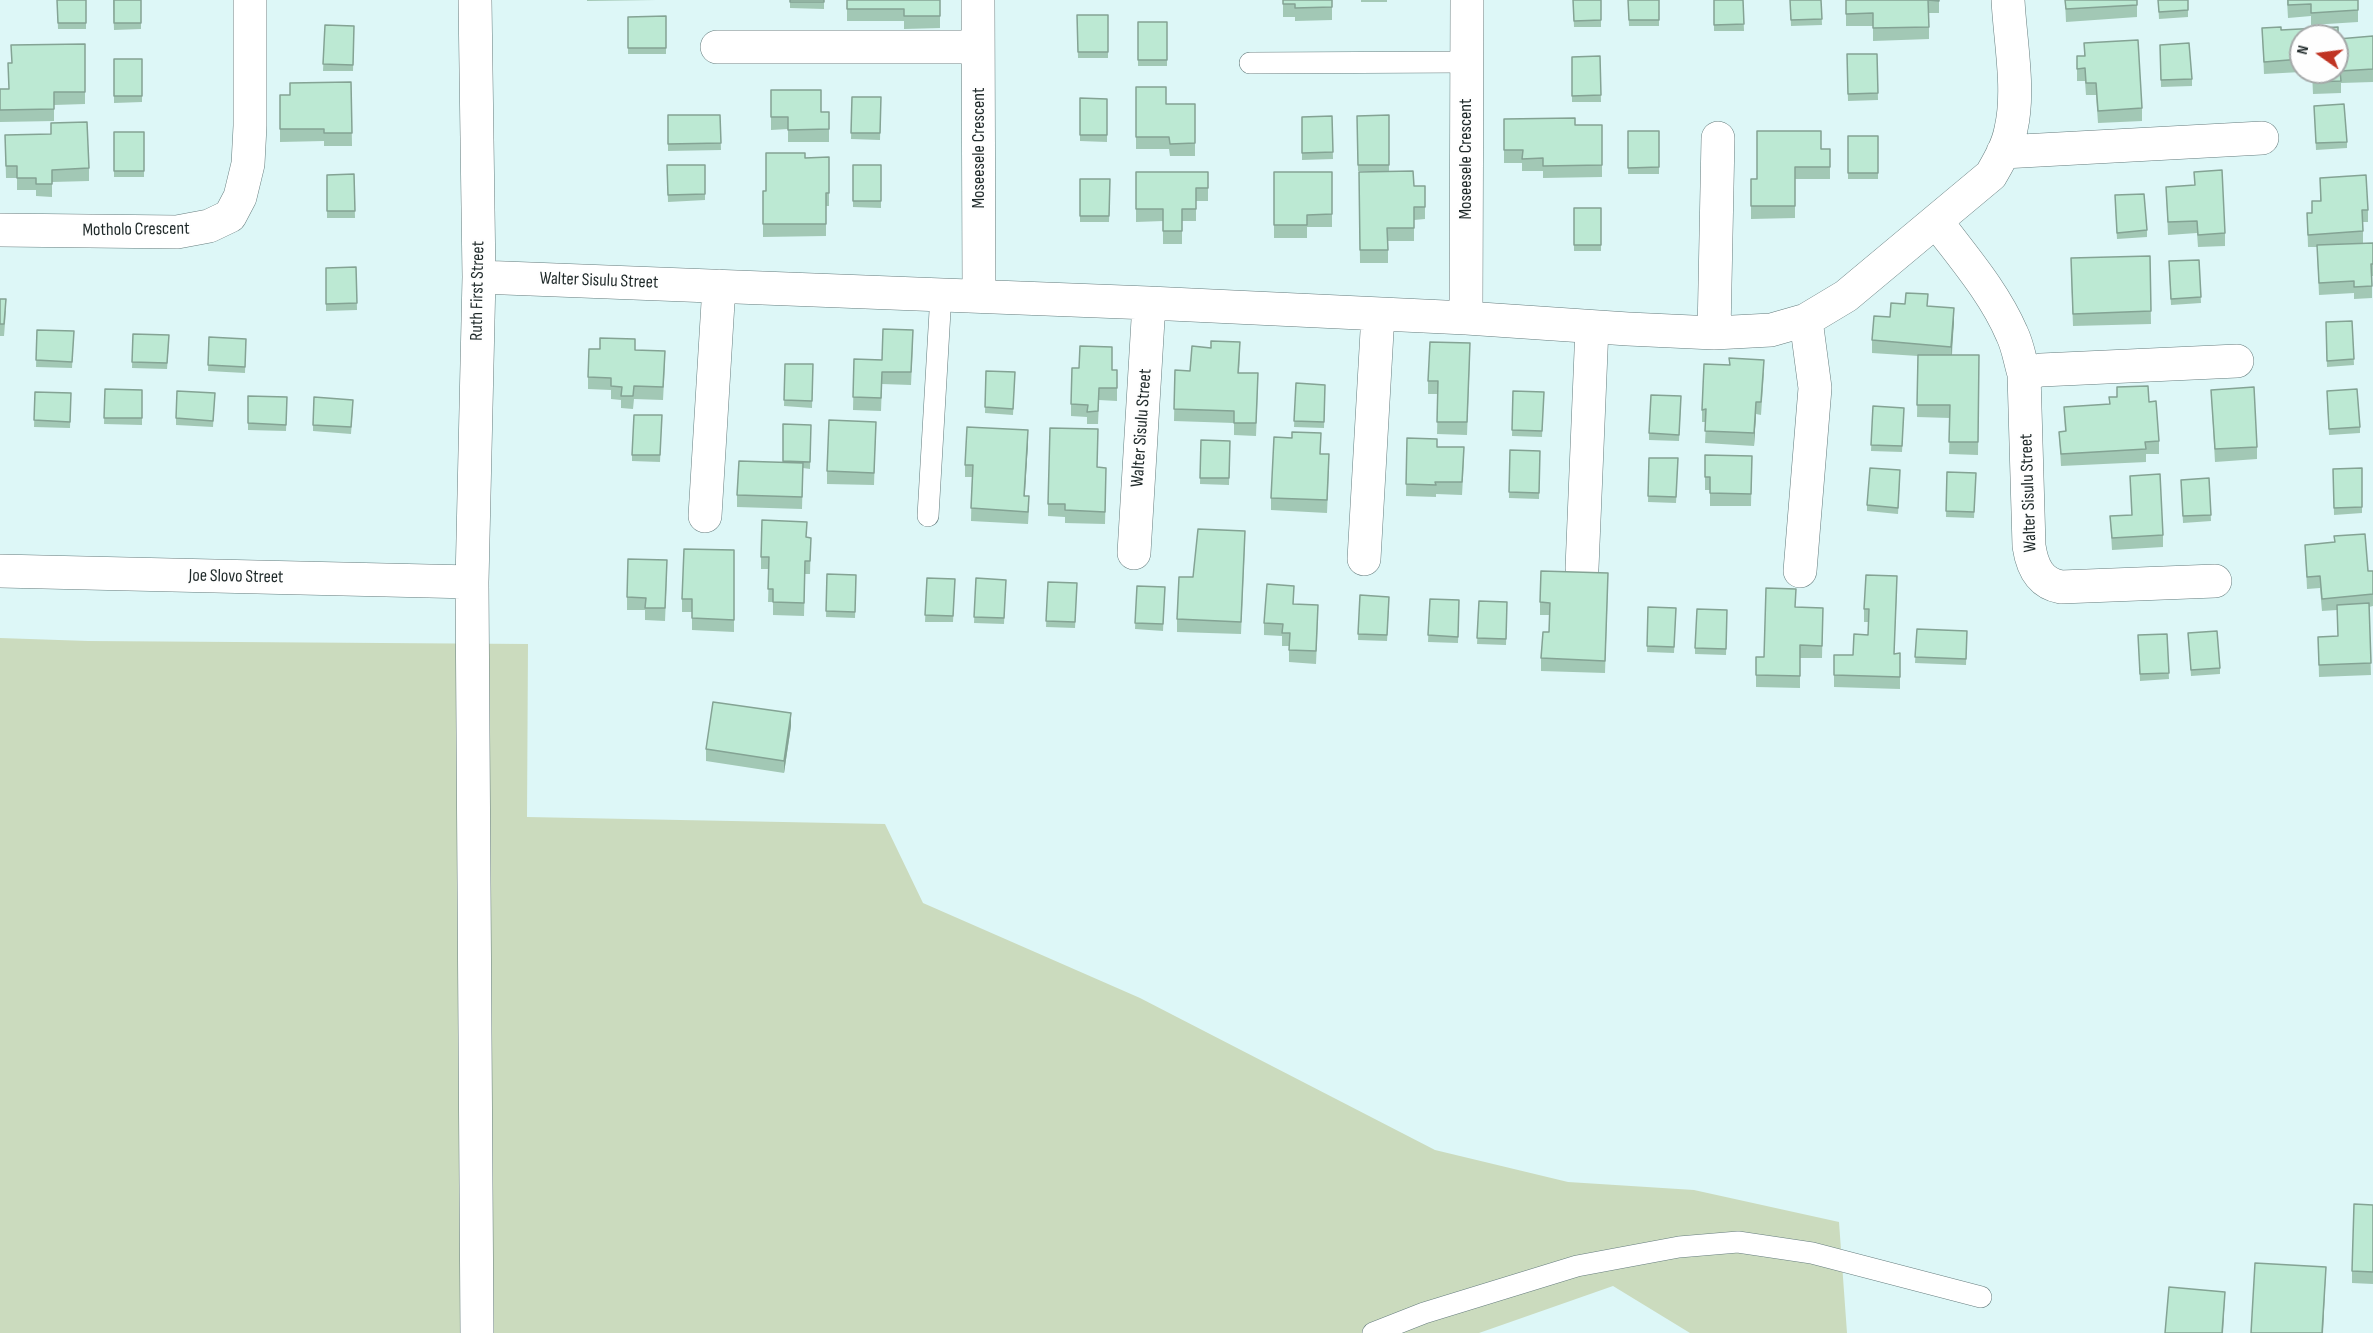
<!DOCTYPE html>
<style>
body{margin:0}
#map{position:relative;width:2373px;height:1333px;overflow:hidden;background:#ddf7f7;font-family:"Sofia Sans Condensed",sans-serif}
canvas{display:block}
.north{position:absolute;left:2289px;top:24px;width:60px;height:60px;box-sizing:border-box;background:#fefefe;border:2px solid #a5a9a9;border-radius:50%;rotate:284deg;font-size:16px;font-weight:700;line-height:24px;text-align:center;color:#1f2929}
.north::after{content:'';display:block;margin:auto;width:21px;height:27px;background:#c03423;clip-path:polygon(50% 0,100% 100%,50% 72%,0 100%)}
</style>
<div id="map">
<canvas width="2373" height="1333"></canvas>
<div class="north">N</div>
</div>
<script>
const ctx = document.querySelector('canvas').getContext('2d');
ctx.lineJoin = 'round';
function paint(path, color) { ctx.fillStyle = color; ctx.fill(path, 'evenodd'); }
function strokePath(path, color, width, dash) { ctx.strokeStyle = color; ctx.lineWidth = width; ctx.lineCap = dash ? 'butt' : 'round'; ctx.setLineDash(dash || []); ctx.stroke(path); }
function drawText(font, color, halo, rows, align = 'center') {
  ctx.font = font + ' "Sofia Sans Condensed",sans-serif'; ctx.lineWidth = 4.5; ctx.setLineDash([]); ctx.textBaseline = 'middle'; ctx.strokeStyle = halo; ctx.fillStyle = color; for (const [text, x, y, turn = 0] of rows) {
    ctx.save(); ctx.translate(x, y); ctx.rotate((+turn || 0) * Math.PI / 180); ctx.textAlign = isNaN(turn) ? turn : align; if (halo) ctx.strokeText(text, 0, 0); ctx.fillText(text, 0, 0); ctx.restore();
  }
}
paint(new Path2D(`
 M0,638l88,3 440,3 -1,173 358,7 38,79 217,95 295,152 133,32 126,8 145,32 8,111h-157l-77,-47 -134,47h-1479z`), '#cbdbbe');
const lane = new Path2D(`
 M1250,63l217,-1
 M928,516l13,-222
 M1373,1333l51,-20 153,-47 102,-19 59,-5 74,11 169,44`);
const street = new Path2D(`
 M475,0l4,277 -7,305 5,751
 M978,0l1,295
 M717,47h261
 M2003,152l259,-14
 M1936,221c27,36 58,71 76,113 6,12 8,27 12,40l5,172c3,20 10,37 32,41l154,-6
 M0,230l177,2 32,-6 21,-10 10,-19 8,-33 2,-38v-126
 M479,277l670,26 317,15 162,11 86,4 57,-3 35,-10 40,-24 145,-121c8,-14 17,-29 20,-46 9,-39 -1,-89 -3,-129
 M1466,318l1,-318
 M1714,333l4,-195
 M2024,374l17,-4 196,-9
 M705,516l14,-230
 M1134,553l15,-250
 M1364,559l14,-245
 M1582,568l10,-241
 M0,571l472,11
 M1800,571l15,-183 -9,-68`);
strokePath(lane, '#667d7e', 22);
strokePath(street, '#667d7e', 34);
strokePath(lane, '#fff', 21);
strokePath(street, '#fff', 33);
paint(new Path2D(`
 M57,0h29v29h-28z
 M113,0h28v29l-27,1z
 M587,0h69l-69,1z
 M790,0h34v9l-34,-1z
 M847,0h93v28l-36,1v-8h-57z
 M1283,0h49v20l-37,1v-4h-12z
 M1361,0h26v2h-26z
 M1573,0h28v27h-27z
 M1628,0h31v26h-30z
 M1714,0h29l1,31h-30z
 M1790,0h31l1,25 -31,1z
 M1846,0h93v13h-10v26l-56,2v-15h-27z
 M2065,0h72v17l-71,5z
 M2158,0h30v17l-29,2z
 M2287,0h71v22l-47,3v-9l-23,2z
 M1077,15h31v43h-30z
 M666,16v38h-38v-37z
 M1138,22h29v44h-29z
 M325,25l29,1 -1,45h-30z
 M2262,28l19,2 57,9 35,-3v46l-32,1v10l-28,1 -1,-22h25l-36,-36v36l-37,2z
 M2084,43l58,65v13l-44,2 -2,-28h-10l-1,-14h-8v-25h7z
 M85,44v60l-31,1v16l-54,1v-33h9z
 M2160,45l32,34v7l-31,1z
 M1847,54h30l1,46 -30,1z
 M1600,56l1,46h-29v-45z
 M114,59h28v43l-28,1z
 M351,82l1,64h-28v-5l-44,1v-47h10z
 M1136,87l30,17h29v52h-25l-1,-7h-33z
 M771,90l50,22h8v30h-41v-13l-17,1z
 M852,97h29l-1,43 -29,-1z
 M1080,98l27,1v43l-27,-1z
 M2314,106l33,36v6l-31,2z
 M668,115h52l1,35 -53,1z
 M1389,115v56h-31l-1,-55z
 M1332,116l1,43 -31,1v-43z
 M1504,119l71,6h27v52l-59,1v-7h-21v-8h-18z
 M1628,131h31v43h-31z
 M114,132h30v45h-30z
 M5,135l84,33v13l-37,1v15l-16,-1v-6h-19v-12h-11z
 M1848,136h30v43h-30z
 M1821,149h9v30h-35v39l-44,1v-40h6z
 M829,157v49h-3v30l-63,1v-46h3l39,-33z
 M667,165h38v35l-37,2z
 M853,165h28v43l-28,-1z
 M1136,172h72v29h-12v20h-14v23h-19v-23l-27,1z
 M1274,172h58v55h-25v11h-33z
 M1359,172l55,14h11v33l-11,1v21h-26v22h-28z
 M354,174l1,44h-28v-43z
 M2320,178l48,32v12h-5v21h10v33h-1v22l-18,1v-6l-35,2 -2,-48h-9l-1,-34h5l8,-12z
 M1080,179h30l-1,43h-29z
 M2166,187l59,46v13l-27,1 -1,-14 -29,2z
 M2115,202l32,28v7l-30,2z
 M1574,208h27v43h-27z
 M2150,256l1,68 -78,2 -2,-55z
 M2199,260l2,43 -30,2 -2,-37z
 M356,267l1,43 -31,1v-43z
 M0,299l6,12 -2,25h-4z
 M1928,306l26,15 -2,34h27l-1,100 -29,-1 1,-36 -33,-1 1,-61 -46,-3v-13l18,-23z
 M2352,321l2,44 -27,2 -1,-45z
 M37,330l37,1 -2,37 -36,-1z
 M133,334l36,7 -2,28 -35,-1z
 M209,337l37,2 -1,34 -37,-2z
 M913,343l-2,42 -29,-1 -1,27 -28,-1 1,-51 28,1z
 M635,350l30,13 -2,37 -29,-1 -1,10 -12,-1v-8l-10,-1v-9l-23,-1v-12z
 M1240,354l-1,19 19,13 -2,50 -22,-1v-12l-60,-2 1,-51 15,1z
 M1470,355l-3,80 -30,-1 1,-40h-10v-13z
 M785,364h28l-1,44 -28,-2z
 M1112,370h5v31l-18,-1 -1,24h-11v-7l-16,-1v-12z
 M986,371l29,1 -2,43 -28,-2z
 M1764,372l-3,43 -5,-1 -2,32 -49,-3 1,-21h-4v-12z
 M1296,383l29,2 -1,43 -30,-1z
 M105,389l37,1v35l-38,-1z
 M2211,390l46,57v12l-42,3z
 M1513,391l31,1 -2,45 -30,-1z
 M35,392l36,1 -1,35 -36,-1z
 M215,393l-2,34 -37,-2v-7z
 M248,396l39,1 -1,34 -38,-1z
 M2109,397l40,5 10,39v13h-13v8l-85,4 -2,-34 6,-1 -1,-24 45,-3z
 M2327,397l33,30v6l-31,2z
 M1681,403l-2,38 -30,-1v-7z
 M353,406l-2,28 -38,-3v-6z
 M1873,406l31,2 -2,44 -31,-1z
 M662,415l-2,47 -28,-1v-6z
 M876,422l-2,63 -47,-1v-13z
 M811,425l-1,44 -7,-1 -1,41 -65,-2v-12l46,-33z
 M1407,438l30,9 27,13 -2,35 -26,-1v3l-30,-1z
 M1201,440l29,1 -1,44 -29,-1z
 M1028,443l-4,53 5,13 -1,15 -57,-3 1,-44h-7v-12z
 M1510,450l30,1 -1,48 -30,-1z
 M1321,454l8,13 -2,46 -56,-3v-12z
 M1705,455l47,1 -1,50h-41v-16h-5z
 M1649,458h29l-2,45 -28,-1z
 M1097,467l9,13 -1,44 -40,-1v-6l-17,-1v-12z
 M2362,468v45l-28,2 -1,-46z
 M1947,472l29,1 -2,45 -28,-1z
 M1900,476l-2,38 -31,-3v-6z
 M2130,476l33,59v12l-51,3 -2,-34 22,-1z
 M2209,478l2,43 -28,2 -2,-43z
 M2334,536l34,35h5v35l-4,1 2,68 -52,2 -1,-40 20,-1 -1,-26 -15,1 -2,-23 -13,1 -2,-44 29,-3z
 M806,538h5l-1,36h-5l-1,42 -31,-1v-13h-5l1,-33h-8v-12z
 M1245,543l-4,91 -64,-2v-13l16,-42z
 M734,550v82l-42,-2v-18h-10v-13z
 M667,573l-2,48 -20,-1v-10h-18v-13z
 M827,574l29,1 -1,43 -29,-1z
 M927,578l28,1 -2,43h-28z
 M976,578l30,2 -2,44 -30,-1z
 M1048,582l29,1 -2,45 -29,-1z
 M1137,586l28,1 -2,44 -28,-2z
 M1608,586l-3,87 -64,-2v-13l8,-26 1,-17h-10v-13z
 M1897,589l-3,64h6v36l-66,-2v-32h19l15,-20v-13h-4v-13z
 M1360,595l29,8 -2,38 -29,-1z
 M1430,599l29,1 -1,43 -30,-1z
 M1479,601l28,1 -1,43 -29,-1z
 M1293,604l25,14 -2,46 -27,-2v-16h-7v-10l-18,-1v-12z
 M1648,607l28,1 -2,45 -27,-1z
 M1796,607l27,1 -1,50h-22v30l-44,-1v-30h8z
 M1727,610l-1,45 -31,-1v-6z
 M1917,629l50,2 -1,34 -51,-2z
 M2188,633l32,35v6l-29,2z
 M2167,634l2,45 -29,2 -2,-46z
 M791,726l-7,47 -78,-12v-12z
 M2373,1205v79l-21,-1v-12z`), '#a2c8b5');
paint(new Path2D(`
 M1954,308v13l-3,38v-12z
 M1756,402v12l-2,32v-13z
 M1028,430v13l-4,66v-13z
 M791,713v13l-7,47v-12z
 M2326,1267l-3,66h-1z
 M2225,1292l-2,41h-1z`), '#84a394');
const building = new Path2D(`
 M57,0h29v23h-28z
 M114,0h27v23h-27z
 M790,0h34v2h-34z
 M847,0h93v16h-36v-7h-57z
 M1283,0h49v7l-37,1v-4h-12z
 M1573,0h28v20l-27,1z
 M1628,0h31v20h-30z
 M1714,0h29l1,24 -30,1z
 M1790,0h31l1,19 -31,1z
 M1846,0h93v1l-11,-1 1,27 -56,1v-15l-27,1z
 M2065,0h72v5l-71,4z
 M2158,0h30v10l-29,2z
 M2288,0h70v10l-47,3v-9l-23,1z
 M1077,15h31v37h-30z
 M666,16v32h-38v-31z
 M1138,22h29v38h-29z
 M325,25l29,1 -1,39 -30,-1z
 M2281,27v3l57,-3v12l35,-3v33l-33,2 1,10 -28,1 -1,-10h25v-36h-36v23l-37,3 -2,-34z
 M2138,40l4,68 -44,3 -2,-28h-10l-1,-15 -8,1v-13h8l-1,-13z
 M2189,43l3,36 -31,1 -1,-35z
 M85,44v48h-31v17l-54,1v-21h9l-1,-26h4l-1,-18z
 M1847,54h30l1,39 -30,1z
 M1600,56l1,39 -29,1v-39z
 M114,59h28v37h-28z
 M351,82l1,51h-28v-4h-44v-34h10v-12z
 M1136,87h30v17h29v39l-25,1 -1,-7h-33z
 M771,90h50v22h8v17l-41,1v-13h-17z
 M852,97h29l-1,36h-29z
 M1080,98l27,1v36h-27z
 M2344,104l3,38 -31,1 -2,-37z
 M668,115h52l1,28 -53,1z
 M1389,115v50h-31l-1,-49z
 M1332,116l1,36 -31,1v-36z
 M1575,118v7h27v40l-59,1v-8l-21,1 1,-9h-19v-31z
 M87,122l2,46 -37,2v14h-16v-6h-19v-12h-11l-1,-31 46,-1v-11z
 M1628,131h31v36l-31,1z
 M1757,131h64v18h9v18h-35v39h-44v-27h6z
 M114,132h30v39h-30z
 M1848,136h30v37h-30z
 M766,153h39v5l24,-1v36h-3v31h-63v-33h3z
 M667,165h38v29l-37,1z
 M853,165h28v36h-28z
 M2222,170l3,63 -27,2 -1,-14 -29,1 -2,-35 29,-2 -1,-13z
 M1413,171l1,15h11v21h-11v21h-27l1,22h-28l-1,-78z
 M1136,172h72v16h-12v21h-14v22h-19v-22h-27z
 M1274,172h58v42l-25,1v10h-33z
 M354,174l1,37h-28v-36z
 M2366,175l2,35h-6l1,21 -55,4 -1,-22h5v-12h9l-1,-23z
 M1080,179h30l-1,37h-29z
 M2144,194l3,36 -30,3 -2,-38z
 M1574,208h27v37h-27z
 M2373,243v21h-2l1,22 -18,1v-6l-35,2 -2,-38z
 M2150,256l1,55 -78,3 -2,-56z
 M2199,260l2,37 -30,2 -2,-38z
 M356,267l1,36 -31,1v-36z
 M1906,293l22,1 -1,12 27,2 -3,39 -79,-7 2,-24 16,1 1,-14 14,1z
 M0,299h6l-2,25h-4z
 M2352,321l2,38 -27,2 -1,-39z
 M883,329l30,1 -2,42h-29l-1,26 -28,-1 1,-38 28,1z
 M37,330l37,1 -2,31 -36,-2z
 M133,334l36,1 -2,28 -35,-1z
 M209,337l37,2 -1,28 -37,-2z
 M600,338l35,1v11l30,1 -2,36 -29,-1 -1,10h-12l1,-9 -11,-1v-8l-23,-1 1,-28h11z
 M1211,341l29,1 -2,31h20l-2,50h-22v-12l-60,-2 1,-39 15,1 2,-25 19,2z
 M1430,342l40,1 -3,79h-30l1,-41h-10z
 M1080,346l32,1v23h5v18h-18l-1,23 -11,1 1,-7 -17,-1 1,-36h7z
 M1918,355h61l-1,87h-29l1,-37h-33z
 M1729,358l35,2 -3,42h-5l-2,31 -49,-2 1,-22 -4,1 2,-46 26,1z
 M785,364h28l-1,37 -28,-1z
 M986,371l29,1 -2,37 -28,-2z
 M1296,383l29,2 -1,37 -30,-1z
 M2148,386l1,16 7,-1 3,40 -14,1 1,7 -85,5 -2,-22 7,-1 -2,-24 46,-3 -1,-7h8v-10z
 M2254,387l3,60 -42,2 -4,-59z
 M105,389l37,1v28h-38z
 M2357,389l3,38 -31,2 -2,-38z
 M177,391l38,2 -2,28 -37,-3z
 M1513,391l31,1 -2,39 -30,-1z
 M35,392l36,1 -1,29 -36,-2z
 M1651,395l30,1 -2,39 -30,-2z
 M248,396l39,1 -1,28 -38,-2z
 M314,397l39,3 -2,27 -38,-2z
 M1873,406l31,2 -2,38 -31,-1z
 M634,415h28l-2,40h-28z
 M829,420l47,2 -2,51 -47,-2z
 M783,424l28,1 -1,37 -27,-1z
 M967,427l61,3 -4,66h5l-1,16 -57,-4 2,-43h-8z
 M1050,428l48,1 -1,38 9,1 -1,44 -40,-2v-6h-17z
 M1292,432l29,1 -1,21h9l-2,46 -56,-2 3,-61 18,1z
 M1407,438l30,1v8h27l-2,35h-27l1,3 -30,-1z
 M1201,440l29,1 -1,37h-29z
 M1510,450l30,1 -1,42 -30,-1z
 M1705,455l47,1 -1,38 -41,-1v-16h-5z
 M1649,458h29l-2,39 -28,-1z
 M739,461l64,2 -1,34 -65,-2z
 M1870,468l30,2 -2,38 -31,-3z
 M2362,468v39l-28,1 -1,-39z
 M1947,472l29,1 -2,39 -28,-1z
 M2160,474l3,61 -51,3 -2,-22 22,-1 -2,-39z
 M2209,478l2,37 -28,1 -2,-36z
 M762,520l45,2 -1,15 5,1 -1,23h-5l-1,42 -31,-1v-13h-5l1,-32h-8z
 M1198,529l47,2 -4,91 -64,-3 2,-42h14z
 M2365,534l3,37h5v23l-51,5 -2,-23 -13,1 -2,-32 30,-3 -1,-6z
 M684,549l50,1v70l-42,-2v-19h-10z
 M628,559l39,1 -2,48h-20l1,-10 -19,-1z
 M1541,571l67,2 -3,88 -64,-3 2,-26h6l1,-29 -10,-1z
 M827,574l29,1 -1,37 -29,-1z
 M1866,575l31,1 -3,78 6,-1v24l-66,-2v-20h19l1,-21 14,1 1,-26h-5z
 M927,578l28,1 -2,37 -28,-1z
 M976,578l30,2 -2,38 -30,-1z
 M1048,582l29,1 -2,39 -29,-1z
 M1267,584l27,2 -1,18 25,1 -2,46 -27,-1 1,-17h-8l1,-9 -19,-1z
 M1137,586l28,1 -2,37 -28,-1z
 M1766,588l30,1 -1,18 28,1 -1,38 -22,-1v31l-44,-1v-18h8z
 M1360,595l29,2 -2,38 -29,-1z
 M1430,599l29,1 -1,37 -30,-2z
 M1479,601l28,1 -1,37 -29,-1z
 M2369,603l2,60 -52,2 -1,-28 20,-1 -1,-31z
 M1648,607l28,1 -2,39 -27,-1z
 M1697,609l30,1 -1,39 -31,-1z
 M1917,629l50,2 -1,28 -51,-2z
 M2217,631l3,37 -29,2 -3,-37z
 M2167,634l2,39 -29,1 -2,-39z
 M713,702l78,11 -7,48 -78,-12z
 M2354,1204l19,1v67l-21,-1z
 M2255,1263l71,4 -4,66h-71z
 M2169,1287l56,5 -3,41h-57z`);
paint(building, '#bce9d3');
strokePath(building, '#84a394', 1.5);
drawText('18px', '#1f2929', '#fefefe', [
 ["Moseesele Crescent",979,148,-90],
 ["Moseesele Crescent",1466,159,-90],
 ["Motholo Crescent",136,230,-1],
 ["Walter Sisulu Street",599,281,2],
 ["Ruth First Street",478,291,-89],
 ["Walter Sisulu Street",1142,428,-86],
 ["Walter Sisulu Street",2029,493,-92],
 ["Joe Slovo Street",236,577,1]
]);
</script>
